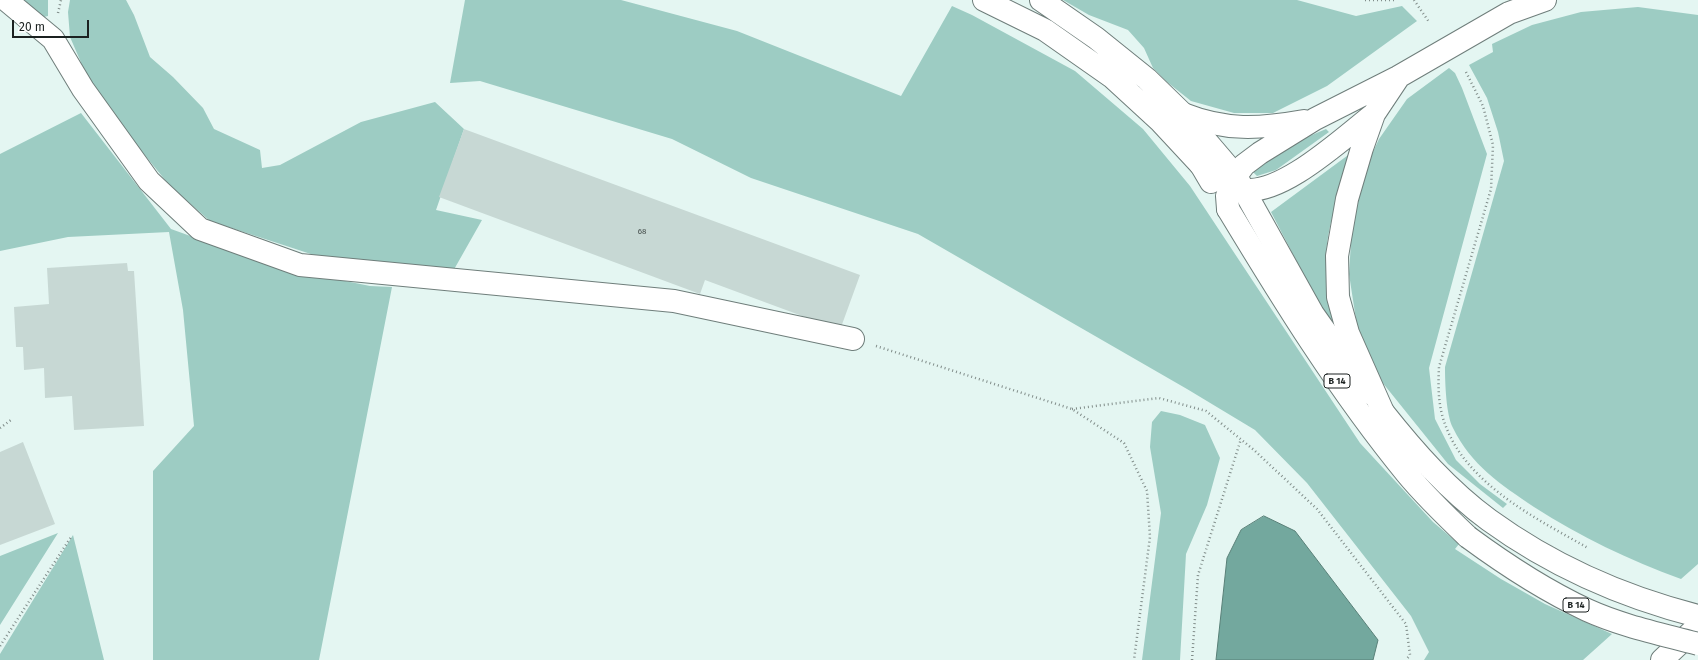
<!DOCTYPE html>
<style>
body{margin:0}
#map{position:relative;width:1698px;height:660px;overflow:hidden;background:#e4f6f2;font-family:"Fira Sans",sans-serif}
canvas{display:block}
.scale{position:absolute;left:12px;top:20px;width:77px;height:18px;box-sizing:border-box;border:2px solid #1b2120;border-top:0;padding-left:5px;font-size:12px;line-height:14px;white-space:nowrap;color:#1b2120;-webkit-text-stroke:3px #fefefe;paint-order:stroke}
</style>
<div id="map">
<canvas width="1698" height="660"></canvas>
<div class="scale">20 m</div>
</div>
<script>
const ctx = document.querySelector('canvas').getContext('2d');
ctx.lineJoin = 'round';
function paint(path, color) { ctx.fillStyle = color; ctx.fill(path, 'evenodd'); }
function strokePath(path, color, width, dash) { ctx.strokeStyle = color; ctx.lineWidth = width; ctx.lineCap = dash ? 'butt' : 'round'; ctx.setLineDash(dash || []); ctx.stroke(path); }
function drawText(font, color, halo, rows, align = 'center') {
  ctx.font = font + ' "Fira Sans",sans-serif'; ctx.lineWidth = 3; ctx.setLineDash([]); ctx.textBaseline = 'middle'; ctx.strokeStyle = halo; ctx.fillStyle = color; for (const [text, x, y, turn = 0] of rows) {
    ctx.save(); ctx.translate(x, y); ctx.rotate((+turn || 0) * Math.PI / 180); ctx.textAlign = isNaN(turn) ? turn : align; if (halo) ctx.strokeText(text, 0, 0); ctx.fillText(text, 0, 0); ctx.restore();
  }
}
paint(new Path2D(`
 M19,0h29v16l-8,2z
 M70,0h56l8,15 16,42 23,20 30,31 11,21 46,21 2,18 18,-3 81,-43 74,-20 29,27 -28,81 46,10 -30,53 -132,-16 -110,-36 -40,-35 -49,-60 -35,-52 -16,-37 -2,-25z
 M465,0h156l116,31 164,65 51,-90 20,9 103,56 68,58 47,57 170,257 73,79 26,22 -4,5 46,30 44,25 67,30 -29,26h-159l5,-8 -18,-36 -104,-133 -52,-53 -68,-41 -269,-155 -167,-56 -79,-39 -192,-58 -30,2z
 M1063,0h234l59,16 46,-10 15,15 -90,65 -54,27h-39l-43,-12 -24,-19 -14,-14 -9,-20 -16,-18 -39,-15z
 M1638,7l60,8v549l-17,15c-52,-19 -100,-42 -147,-72 -34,-23 -63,-42 -81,-79 -7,-13 -8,-46 -8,-61l59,-206 -6,-29 -11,-34 -18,-33 24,-13 -1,-8 40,-19 49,-13z
 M1449,68l6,5 7,15 25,66 -58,214 6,51 21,41 24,24 27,20 -4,4 -55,-44 -66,-82 -25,-56 -8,-52 3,-48 7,-45 20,-42 28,-40z
 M81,113l90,116 105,38 94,19 22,1 -73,373h-166v-189l41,-45 -11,-116 -14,-78 -101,5 -68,14v-97z
 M1326,129l3,3 -53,38 -19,6 -5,-5 34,-25z
 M1355,150c-13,34 -28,72 -29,109 -1,28 7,55 12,82l-67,-129z
 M1161,411l19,4 25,10 15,33 -13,47 -21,49 -6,106h-38l19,-147 -11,-66 2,-25z
 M58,533l-58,92v-69z
 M73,535l31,125h-104v-6z`), '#9dccc3');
const water = new Path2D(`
 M1264,516l31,15 83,109 -5,20h-157l11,-102 14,-28z`);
paint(water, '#73a89e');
strokePath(water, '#598078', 1);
paint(new Path2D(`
 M464,129l396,146 -20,55 -135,-50 -5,14 -261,-97z
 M127,263l1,8h6l10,155 -70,4 -2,-34 -27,2 -1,-30 -20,2 -1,-23h-7l-2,-40 35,-3 -2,-36z
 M23,442l32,82 -55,21v-93z`), '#c7d8d4');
const minor = new Path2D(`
 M6,0l47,39 30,50 66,92 51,48 100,36 374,36 179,38`);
const secondary = new Path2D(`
 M984,0l61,30 67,47 49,45 40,43 10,17
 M1041,0l55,38 51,41 36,35 53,62 77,138 56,79`);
const primary = new Path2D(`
 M1228,209c55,91 111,182 179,265 19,23 40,43 61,63
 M1383,412c31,39 65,78 106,108 62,45 134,77 209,96`);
const motorway = new Path2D(`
 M1183,114c43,17 76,15 121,7
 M1201,165c12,10 25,21 41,24 38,9 103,-53 132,-75
 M1228,209l-1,-13 9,-20 8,-11 16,-12 55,-34 83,-42 111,-64 36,-13
 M1383,412l-35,-79 -10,-36 -1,-41 10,-57 15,-51 12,-34 24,-36
 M1662,660l36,-34`);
strokePath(minor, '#6f7e7b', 24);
strokePath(secondary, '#6f7e7b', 24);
strokePath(primary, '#6f7e7b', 24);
strokePath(motorway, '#6f7e7b', 24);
strokePath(new Path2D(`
 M1365,0h32
 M1414,0l15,22
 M58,13l3,-13
 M1466,72l17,34 10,39 -2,44 -52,178c-1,19 -1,39 6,57 21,60 92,95 143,124
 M876,346l196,63 52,34 23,48 3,46 -16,123
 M1072,409l87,-11 47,13 48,39 63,59 89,115 4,31 -4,5
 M0,428l11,-8
 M0,646l71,-109
 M1192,660l6,-85 43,-136`), '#818d8a', 2.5, [1, 3]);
strokePath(minor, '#fff', 22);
strokePath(secondary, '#fff', 22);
strokePath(primary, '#fff', 22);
strokePath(motorway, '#fff', 22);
const primaryBridge = new Path2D(`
 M1468,537c38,28 76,53 119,73 35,16 74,24 111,34`);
strokePath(primaryBridge, '#6f7e7b', 24, []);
strokePath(primaryBridge, '#fff', 22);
drawText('8px', '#464f4d', null, [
 ["68",642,232]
]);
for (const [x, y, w] of [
 [1337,381,26],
 [1576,605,26]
]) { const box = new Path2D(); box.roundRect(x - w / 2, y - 7, w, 14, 3); ctx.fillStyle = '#fefefe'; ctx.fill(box); strokePath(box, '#1b2120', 1); }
drawText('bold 9px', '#1b2120', null, [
 ["B 14",1337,381],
 ["B 14",1576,605]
]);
</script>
